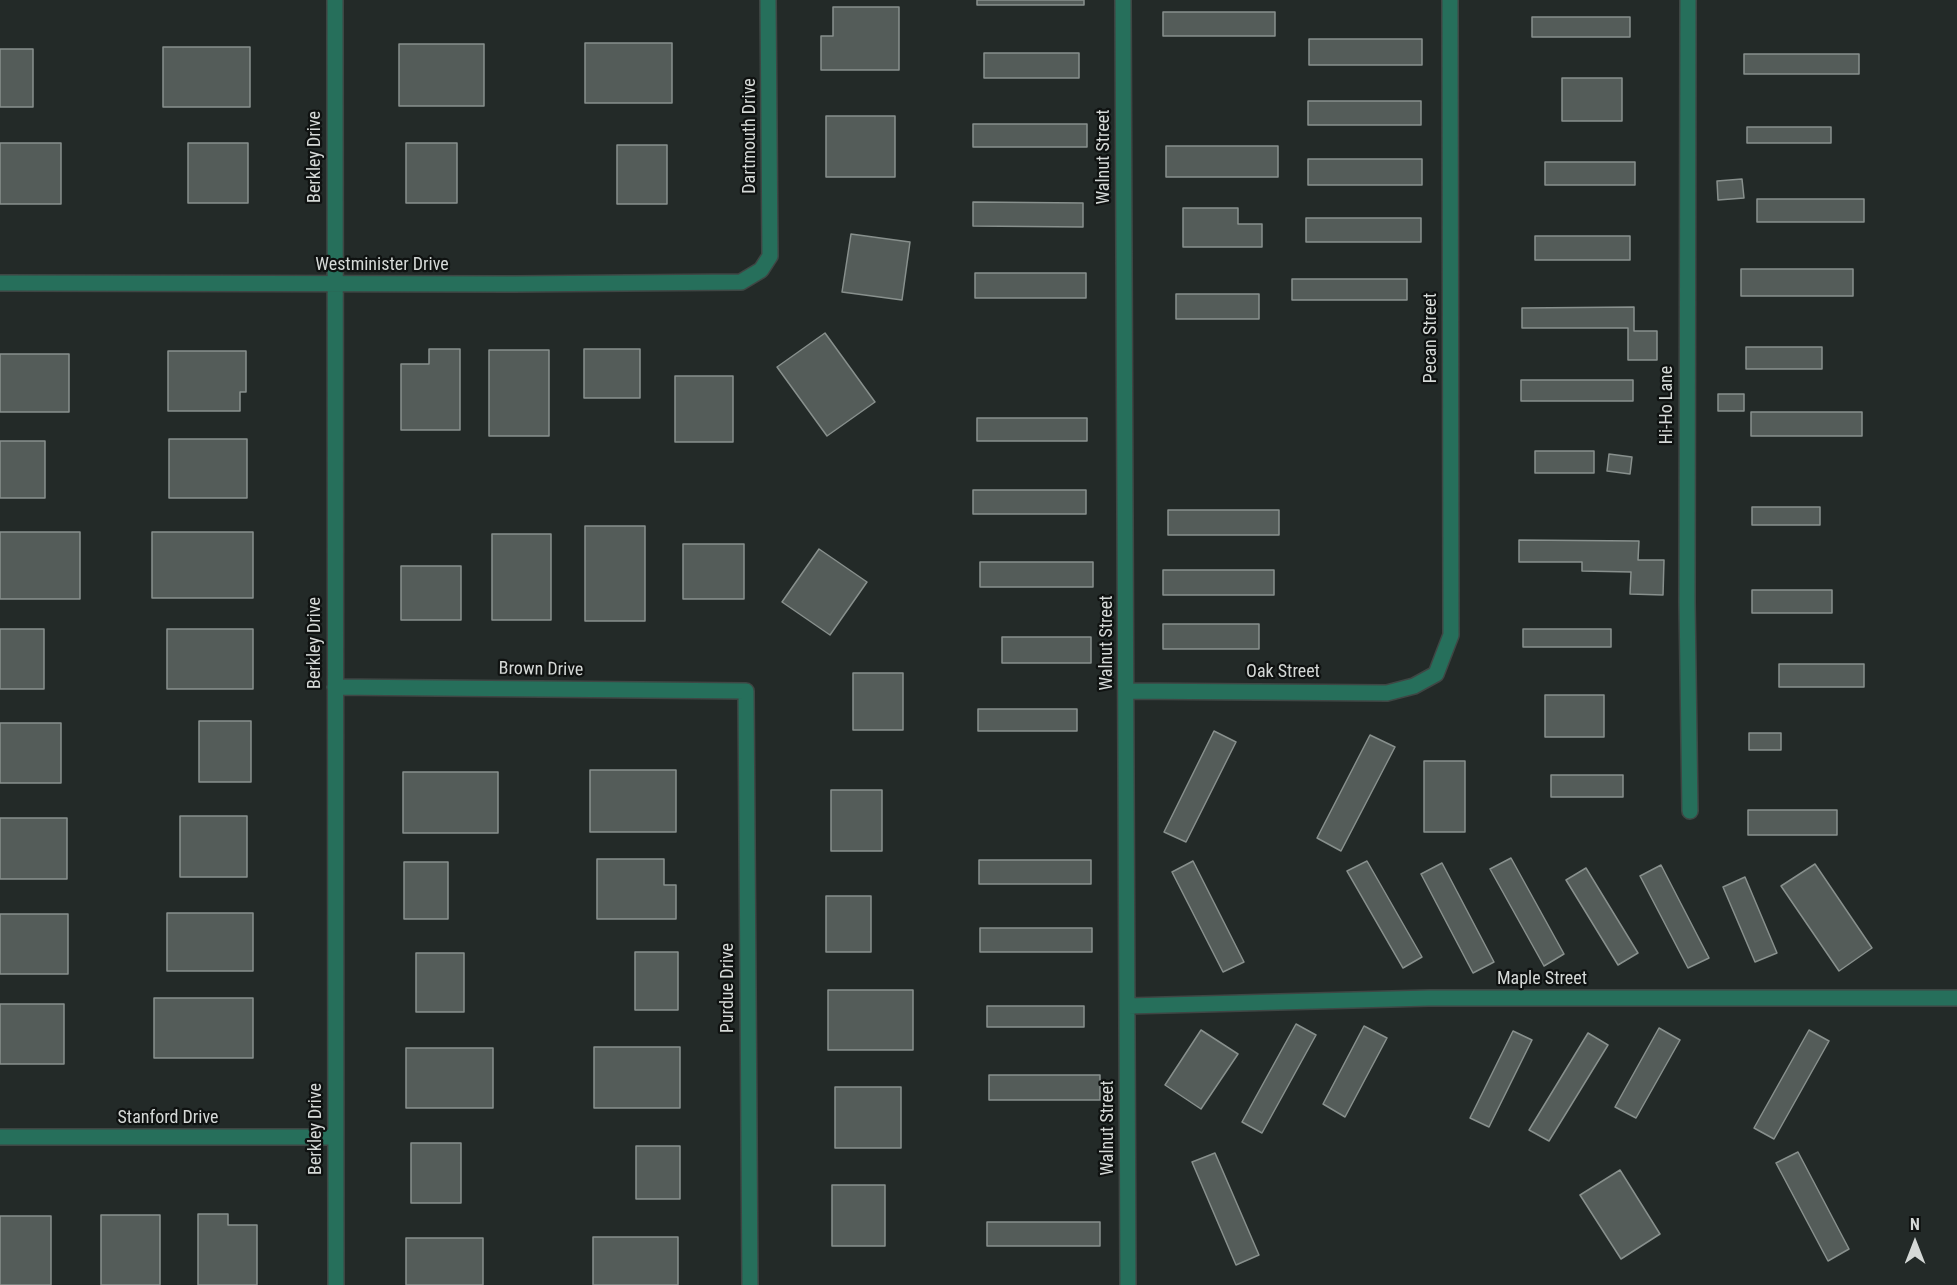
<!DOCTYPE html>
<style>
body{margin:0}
#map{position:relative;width:1957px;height:1285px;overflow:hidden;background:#232a28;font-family:"Roboto Condensed",sans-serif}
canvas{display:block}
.north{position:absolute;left:1885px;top:1213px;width:60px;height:60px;-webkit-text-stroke:4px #0f1211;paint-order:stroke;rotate:0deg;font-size:16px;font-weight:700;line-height:24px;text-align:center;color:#d5d9d7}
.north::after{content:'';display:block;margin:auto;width:21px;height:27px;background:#d5d9d7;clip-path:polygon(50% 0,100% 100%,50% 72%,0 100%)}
</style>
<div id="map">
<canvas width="1957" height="1285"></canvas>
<div class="north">N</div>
</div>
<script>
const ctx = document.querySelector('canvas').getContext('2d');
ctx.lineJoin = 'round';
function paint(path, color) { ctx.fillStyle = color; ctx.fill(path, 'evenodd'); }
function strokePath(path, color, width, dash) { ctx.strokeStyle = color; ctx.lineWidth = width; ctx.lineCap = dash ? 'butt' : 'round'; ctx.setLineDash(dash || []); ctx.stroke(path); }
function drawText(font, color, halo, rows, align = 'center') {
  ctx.font = font + ' "Roboto Condensed",sans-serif'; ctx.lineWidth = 4.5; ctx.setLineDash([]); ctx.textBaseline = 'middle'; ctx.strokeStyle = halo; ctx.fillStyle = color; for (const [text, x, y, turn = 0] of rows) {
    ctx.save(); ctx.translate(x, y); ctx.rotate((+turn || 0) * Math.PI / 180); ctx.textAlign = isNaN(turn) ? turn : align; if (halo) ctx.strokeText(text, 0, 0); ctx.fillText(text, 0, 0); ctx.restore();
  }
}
const building = new Path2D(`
 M977,0h107v5h-107z
 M833,7h66v63h-78v-34h12z
 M1163,12h112v24h-112z
 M1532,17h98v20h-98z
 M1309,39h113v26h-113z
 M585,43h87v60h-87z
 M399,44h85v62h-85z
 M163,47h87v60h-87z
 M0,49h33v58h-33z
 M984,53h95v25h-95z
 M1744,54h115v20h-115z
 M1562,78h60v43h-60z
 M1308,101h113v24h-113z
 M826,116h69v61h-69z
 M973,124h114v23h-114z
 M1747,127h84v16h-84z
 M0,143h61v61h-61z
 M188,143h60v60h-60z
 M406,143h51v60h-51z
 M617,145h50v59h-50z
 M1166,146h112v31h-112z
 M1308,159h114v26h-114z
 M1545,162h90v23h-90z
 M1742,179l2,19 -26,2 -1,-19z
 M1757,199h107v23h-107z
 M973,202l110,1v24l-110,-1z
 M1183,208h55v16h24v23h-79z
 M1306,218h115v24h-115z
 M851,234l59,8 -8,58 -60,-8z
 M1535,236h95v24h-95z
 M1741,269h112v27h-112z
 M975,273h111v25h-111z
 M1292,279h115v21h-115z
 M1176,294h83v25h-83z
 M1634,307v24h23v29h-29v-32h-106v-20z
 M825,333l50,69 -48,34 -50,-69z
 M1746,347h76v22h-76z
 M429,349h31v81h-59v-66h28z
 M584,349h56v49h-56z
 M489,350h60v86h-60z
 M168,351h78v41h-6v19h-72z
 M0,354h69v58h-69z
 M675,376h58v66h-58z
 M1521,380h112v21h-112z
 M1718,394h26v17h-26z
 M1751,412h111v24h-111z
 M977,418h110v23h-110z
 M169,439h78v59h-78z
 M0,441h45v57h-45z
 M1535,451h59v22h-59z
 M1609,454l23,3 -2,17 -23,-3z
 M973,490h113v24h-113z
 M1752,507h68v18h-68z
 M1168,510h111v25h-111z
 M585,526h60v95h-60z
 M0,532h80v67h-80z
 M152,532h101v66h-101z
 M492,534h59v86h-59z
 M1519,540l120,1 -1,19h26l-1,35 -33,-1 1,-22 -49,-1v-9h-63z
 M683,544h61v55h-61z
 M819,549l48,33 -37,53 -48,-33z
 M980,562h113v25h-113z
 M401,566h60v54h-60z
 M1163,570h111v25h-111z
 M1752,590h80v23h-80z
 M1163,624h96v25h-96z
 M0,629h44v60h-44z
 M167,629h86v60h-86z
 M1523,629h88v18h-88z
 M1002,637h89v26h-89z
 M1779,664h85v23h-85z
 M853,673h50v57h-50z
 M1545,695h59v42h-59z
 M978,709h99v22h-99z
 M199,721h52v61h-52z
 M0,723h61v60h-61z
 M1214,731l22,11 -50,100 -22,-10z
 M1749,733h32v17h-32z
 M1370,735l25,12 -54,104 -24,-13z
 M1424,761h41v71h-41z
 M590,770h86v62h-86z
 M403,772h95v61h-95z
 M1551,775h72v22h-72z
 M831,790h51v61h-51z
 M1748,810h89v25h-89z
 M180,816h67v61h-67z
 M0,818h67v61h-67z
 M1511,858l53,96 -20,12 -54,-97z
 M597,859h67v26h12v34h-79z
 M979,860h112v24h-112z
 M1193,861l51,101 -21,10 -51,-100z
 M1367,861l55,96 -19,11 -56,-97z
 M404,862h44v57h-44z
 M1442,863l52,99 -21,11 -52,-99z
 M1815,864l57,84 -33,23 -58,-85z
 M1661,865l48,93 -21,10 -48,-92z
 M1586,868l52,85 -20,12 -52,-85z
 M1745,877l32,76 -22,9 -32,-75z
 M826,896h45v56h-45z
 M167,913h86v58h-86z
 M0,914h68v60h-68z
 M980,928h112v24h-112z
 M635,952h43v58h-43z
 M416,953h48v59h-48z
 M828,990h85v60h-85z
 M154,998h99v60h-99z
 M0,1004h64v60h-64z
 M987,1006h97v21h-97z
 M1296,1024l20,11 -54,98 -20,-11z
 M1364,1026l23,12 -42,79 -22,-13z
 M1659,1028l21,12 -44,78 -21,-11z
 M1201,1030l37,24 -37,55 -36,-24z
 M1809,1030l20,11 -55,98 -20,-11z
 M1513,1031l19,9 -43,87 -19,-9z
 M1588,1033l20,12 -59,96 -20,-11z
 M594,1047h86v61h-86z
 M406,1048h87v60h-87z
 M989,1075h111v25h-111z
 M835,1087h66v61h-66z
 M411,1143h50v60h-50z
 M636,1146h44v53h-44z
 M1798,1152l51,97 -21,12 -52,-98z
 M1215,1153l44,102 -23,10 -44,-103z
 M1620,1170l40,64 -39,25 -41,-64z
 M832,1185h53v61h-53z
 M198,1214h30v11h29v60h-59z
 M101,1215h59v70h-59z
 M0,1216h51v69h-51z
 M987,1222h113v24h-113z
 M593,1237h85v48h-85z
 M406,1238h77v47h-77z`);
paint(building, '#545c59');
strokePath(building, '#88908d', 1.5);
const minor = new Path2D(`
 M335,0l1,1285
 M1123,0l5,1285
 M1688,0l-1,602 3,209
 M0,283l514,1 227,-2 20,-12 9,-14 -2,-256
 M335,687l411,4 4,594
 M1127,691l260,2 27,-7 22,-12 15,-39 -1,-635
 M1128,1006l301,-8h528
 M0,1137h335`);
strokePath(minor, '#3f4644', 18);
strokePath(minor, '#266f5b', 15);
drawText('18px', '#d5d9d7', '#0f1211', [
 ["Dartmouth Drive",750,136,-90],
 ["Berkley Drive",315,157,-90],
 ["Walnut Street",1104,157,-90],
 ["Westminister Drive",382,265],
 ["Pecan Street",1431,338,-90],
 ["Hi-Ho Lane",1667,405,-90],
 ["Berkley Drive",315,643,-90],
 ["Walnut Street",1107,643,-90],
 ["Brown Drive",541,670,1],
 ["Oak Street",1283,672],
 ["Maple Street",1542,979],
 ["Purdue Drive",728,988,-90],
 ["Stanford Drive",168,1118],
 ["Walnut Street",1108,1128,-90],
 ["Berkley Drive",316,1129,-90]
]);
</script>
